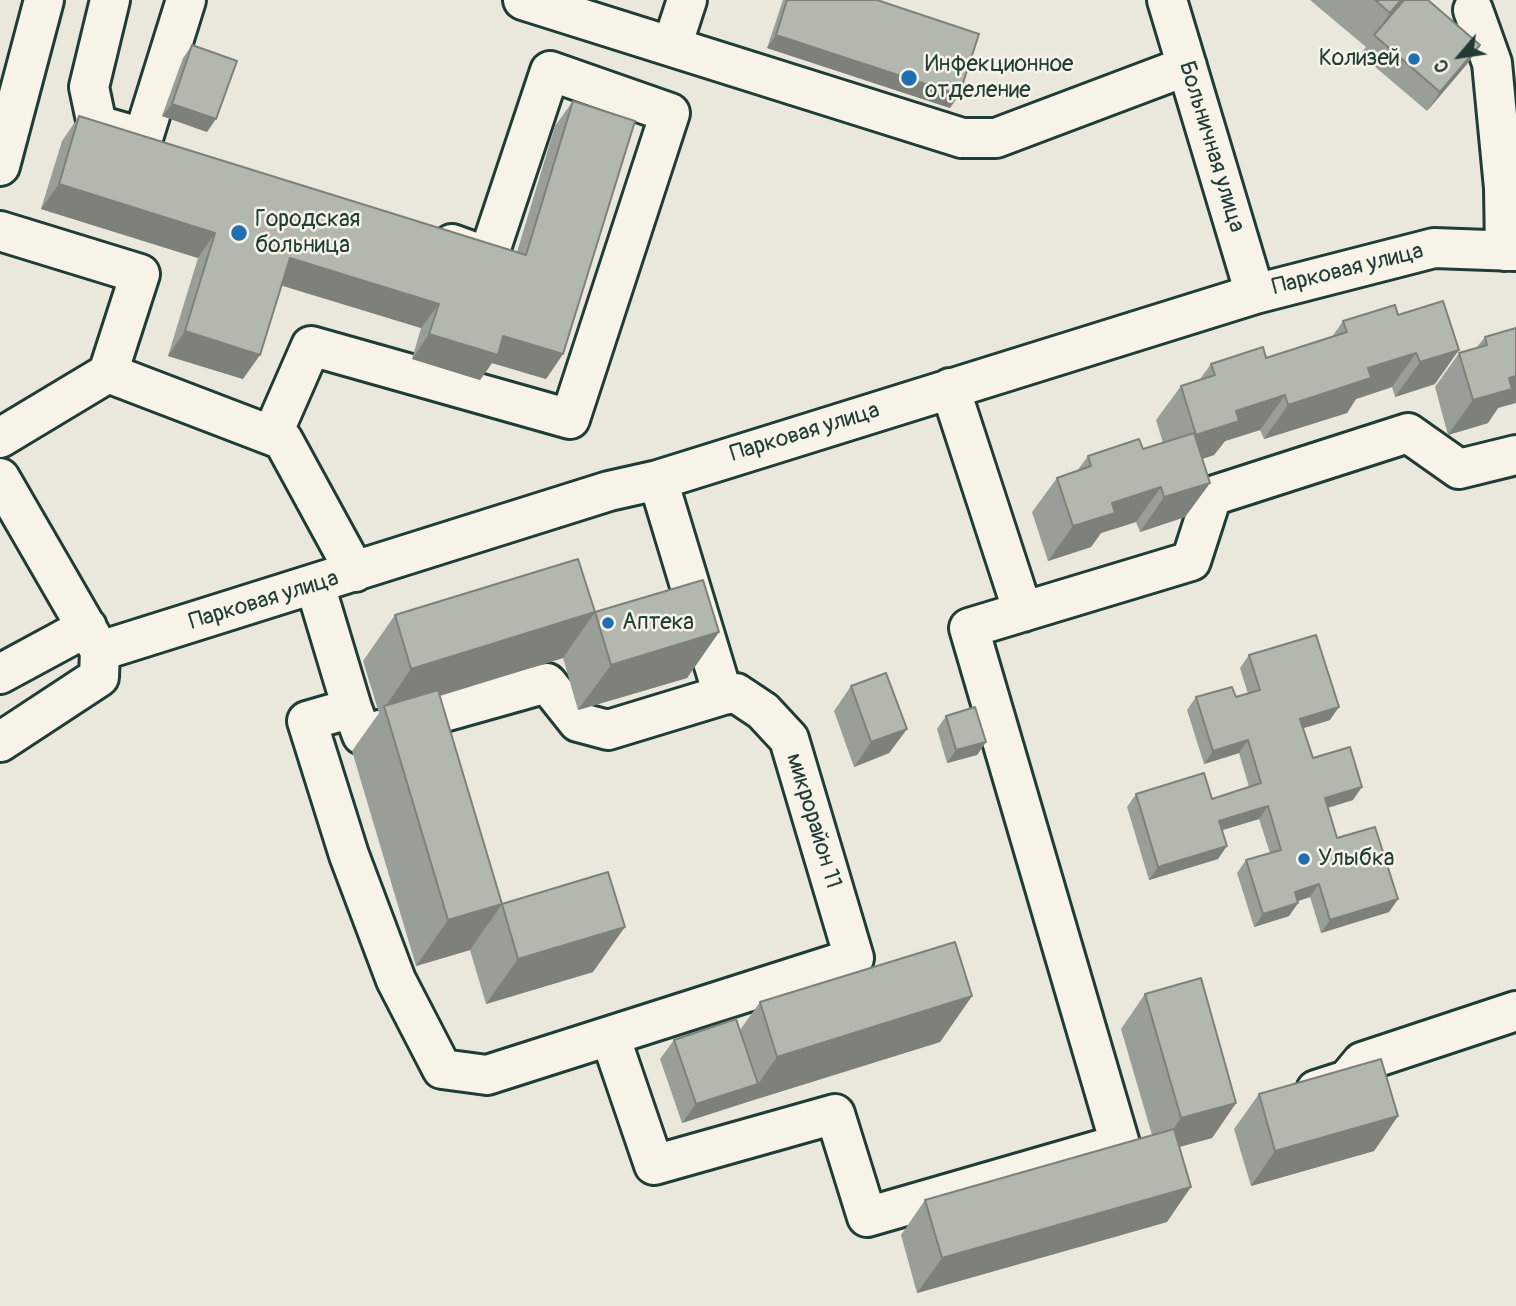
<!DOCTYPE html>
<meta charset="utf-8">
<style>
body{margin:0}
#map{position:relative;width:1516px;height:1306px;overflow:hidden;background:#eae8dd;font-family:Pangolin,sans-serif}
canvas{display:block}
.north{position:absolute;left:1425px;top:21px;width:70px;height:70px;-webkit-text-stroke:5px #f7f3e8;paint-order:stroke;rotate:241deg;font-size:19px;font-weight:700;line-height:28px;text-align:center;color:#1f3d34}
.north::after{content:'';display:block;margin:auto;width:24px;height:32px;background:#1f3d34;clip-path:polygon(50% 0,100% 100%,50% 72%,0 100%)}
</style>
<div id="map">
<canvas width="1516" height="1306"></canvas>
<div class="north">С</div>
</div>
<script>
const ctx = document.querySelector('canvas').getContext('2d');
ctx.lineJoin = 'round';
function strokePath(path, color, width, dash) { ctx.strokeStyle = color; ctx.lineWidth = width; ctx.lineCap = dash ? 'butt' : 'round'; ctx.setLineDash(dash || []); ctx.stroke(path); }
function paint(path, color) { ctx.fillStyle = color; ctx.fill(path, 'evenodd'); }
function drawText(font, color, halo, rows, align = 'center') {
  ctx.font = font + ' Pangolin,sans-serif'; ctx.lineWidth = 5; ctx.setLineDash([]); ctx.textBaseline = 'middle'; ctx.strokeStyle = halo; ctx.fillStyle = color; for (const [text, x, y, turn = 0] of rows) {
    ctx.save(); ctx.translate(x, y); ctx.rotate((+turn || 0) * Math.PI / 180); ctx.textAlign = isNaN(turn) ? turn : align; if (halo) ctx.strokeText(text, 0, 0); ctx.fillText(text, 0, 0); ctx.restore();
  }
}
const minor = new Path2D(`
 M110,0l-21,87 8,38 46,13 43,-138
 M523,0l439,138h34l191,-72
 M1167,0l88,294
 M1473,10l19,53 12,125 1,63
 M672,46l15,-46
 M0,166l44,-166
 M0,231l140,43 -32,99
 M950,388l73,224
 M272,435l39,-89 259,73 100,-306 -120,-42 -62,186 -36,-13
 M0,438l108,-65 175,67 72,132
 M0,478l100,173
 M315,585l37,123 -45,13 42,134 47,125 46,89 45,6 367,-117 -65,-219 -26,-28 -27,-18 -13,2 -65,-215
 M100,651l509,-160 49,-11 597,-186 179,-46 82,3
 M0,674l87,-47
 M352,708l10,27 185,-52 31,39 30,8 115,-35
 M0,742l99,-65 1,-26
 M610,1036l44,129 181,-51 32,103 253,-73 -151,-516 222,-67 21,-65 196,-63 51,36 57,-14
 M1316,1090l31,-10 15,-18 154,-51`);
strokePath(minor, '#1f3d34', 44);
strokePath(minor, '#f7f3e8', 38);
paint(new Path2D(`
 M783,0h94l73,108 -183,-60z
 M1310,0h118l52,45 -13,19 -40,47 -67,-57 6,-7z
 M192,45l15,87 -45,-16 21,-58z
 M573,101l-10,253 -17,25 -54,-16 -12,17 -68,-21 9,-31 -139,-43 -39,94 -75,-23 30,-98 -157,-49 21,-68 17,-25 438,136 38,-126z
 M1398,315l37,69 -40,13 -3,-10 -36,12 -9,14 -83,26 -4,-9 -35,11 -11,14 -12,4 8,24 -25,34 -45,15 -4,-10 -35,11 -10,14 -43,14 -16,-49 25,-34 20,-7 11,-15 55,-7 20,-6 -7,-23 25,-34 19,-7 11,-15 55,-6 66,-21 11,-16z
 M1485,337l13,71 -10,15 -40,12 -13,-48 24,-34 18,-6z
 M595,612l124,20 -32,46 -109,32 -15,-52 -123,38 62,208 91,68 -107,32 -16,-54 -54,16 -64,-215 27,-38 -16,-52 32,-46z
 M1249,655l81,65 -27,8 10,30 40,42 -25,8 9,30 61,61 -9,13 -68,21 -11,-36 -12,4v2l-9,13 -35,11 -17,-54 9,-13 24,-7 -11,-34 -37,11 -4,29 -69,21 -22,-73 9,-13 76,5 37,-12 -10,-34 -35,11 -17,-54 9,-13h40l12,-3 -8,-26z
 M851,686l56,43 -18,24 -35,14 -20,-56z
 M946,716l40,26 -9,13 -30,8 -10,-34z
 M1145,994l91,109 -24,35 -33,9 -12,75 -250,71 -16,-58 24,-35 227,-65 -31,-106z
 M972,996l-32,46 -196,61 -62,20 -22,-64 14,-19 66,-10 20,-28z
 M1259,1094l139,22 -24,35 -123,35 -17,-57z`), '#999e96');
paint(new Path2D(`
 M1401,0h4l-31,36 16,-23z
 M776,35l183,60 -9,13 -183,-60z
 M1480,45l-13,19 -40,47 13,-19z
 M172,104l44,15 -9,13 -45,-16z
 M59,184l156,49 -17,25 -157,-49z
 M290,258l149,46 -18,24 -148,-45z
 M185,331l75,24 -17,24 -75,-23z
 M429,334l74,2 60,18 -17,25 -54,-16 -12,17 -68,-21z
 M1459,350l-24,34 -40,13 25,-35z
 M1416,353l-24,34 -36,12 -9,14 -83,26 24,-34 80,-37z
 M1516,376v27l-18,5 -10,15 -40,12 25,-35 36,-22z
 M1285,395l-25,35 -35,11 -11,14 -42,14 24,-34 40,-24z
 M1210,483l-25,34 -45,15 24,-35z
 M1161,487l-25,35 -35,11 -10,14 -43,14 25,-35 39,-23z
 M595,612l-32,46 -177,54 -1,-5 26,-38z
 M719,632l-32,46 -109,32 33,-45z
 M1339,707l-9,13 -39,12 9,-13z
 M907,729l-18,24 -35,14 17,-25z
 M1248,740l-9,13 -35,11 9,-13z
 M986,742l-9,13 -30,8 9,-13z
 M1362,787l-9,13 -37,11 9,-13z
 M1268,806l-9,13 -49,15 9,-13z
 M1227,846l-9,13 -69,21 9,-13z
 M1319,884l-9,13 -24,8 9,-13z
 M1398,899l-9,13 -68,21 9,-13z
 M1298,903l-9,13 -35,11 9,-13z
 M502,904l-32,46 -54,16 32,-46z
 M625,927l-32,45 -107,32 32,-45z
 M972,996l-32,46 -196,61 -62,20 14,-19 62,-20 19,-27z
 M1236,1103l-24,35 -55,15 24,-35z
 M1398,1116l-24,35 -123,35 24,-35z
 M1191,1187l-24,35 -250,71 25,-35z`), '#7d817a');
const building = new Path2D(`
 M787,0h90l102,34 -20,61 -183,-60z
 M1375,0h26l-11,13z
 M1404,0h24l52,45 -40,47 -66,-57z
 M192,45l45,16 -21,58 -44,-15z
 M573,101l62,20 -72,233 -60,-18 -5,19 -69,-21 10,-30 -149,-46 -30,97 -75,-24 30,-98 -156,-49 20,-68 447,139z
 M1443,301l16,49 -39,12 -4,-9 -48,15 3,10 -83,27 -3,-10 -49,16 3,10 -43,14 -15,-49 34,-11 -4,-11 52,-17 3,11 81,-26 -4,-11 52,-16 3,10z
 M1516,328v48l-7,2 3,11 -39,11 -14,-47 28,-8 -2,-8z
 M1194,433l16,50 -46,14 -3,-10 -49,16 3,10 -42,13 -16,-48 34,-12 -3,-10 51,-17 4,10z
 M578,559l17,53 108,-32 16,52 -108,33 -16,-53 -184,57 -16,-54z
 M1316,635l23,72 -39,12 13,39 37,-11 12,40 -37,11 12,40 38,-11 23,72 -68,21 -11,-36 -24,8 3,11 -35,11 -17,-54 35,-10 -13,-44 -49,15 8,25 -69,21 -22,-73 68,-21 8,26 49,-16 -13,-43 -35,11 -17,-54 36,-10 4,10 24,-7 -11,-35z
 M886,673l21,56 -36,13 -20,-56z
 M438,690l64,214 -54,16 -64,-214z
 M975,707l11,35 -30,8 -10,-34z
 M608,872l17,55 -107,32 -16,-55z
 M955,942l17,54 -195,61 -17,-55z
 M1201,978l35,125 -55,15 -36,-124z
 M736,1019l22,65 -62,20 -22,-64z
 M1381,1059l17,57 -123,35 -16,-57z
 M1174,1129l17,58 -249,71 -17,-58z`);
paint(building, '#b2b8ae');
strokePath(building, '#7d817a', 2);
for (const [x, y, r, color] of [
 [1414,59,7,"#1f6fb2"],
 [909,78,9,"#1f6fb2"],
 [239,233,9,"#1f6fb2"],
 [608,623,7,"#1f6fb2"],
 [1304,859,7,"#1f6fb2"]
]) { const dot = new Path2D(); dot.arc(x, y, r, 0, 2 * Math.PI); ctx.fillStyle = color; ctx.fill(dot); strokePath(dot, '#f7f3e8', 2.5); }
drawText('23px', '#1f3d34', '#f7f3e8', [
 ["Колизей",1400,59,"right"],
 ["Инфекционное",925,65],
 ["отделение",925,91],
 ["Городская",255,220],
 ["больница",255,246],
 ["Аптека",622,623],
 ["Улыбка",1318,859]
], 'left');
drawText('23px', '#1f3d34', '#f7f3e8', [
 ["Больничная улица",1211,147,73],
 ["Парковая улица",1348,270,-14],
 ["Парковая улица",805,433,-17],
 ["Парковая улица",264,601,-17],
 ["микрорайон 11",813,821,73]
]);
</script>
